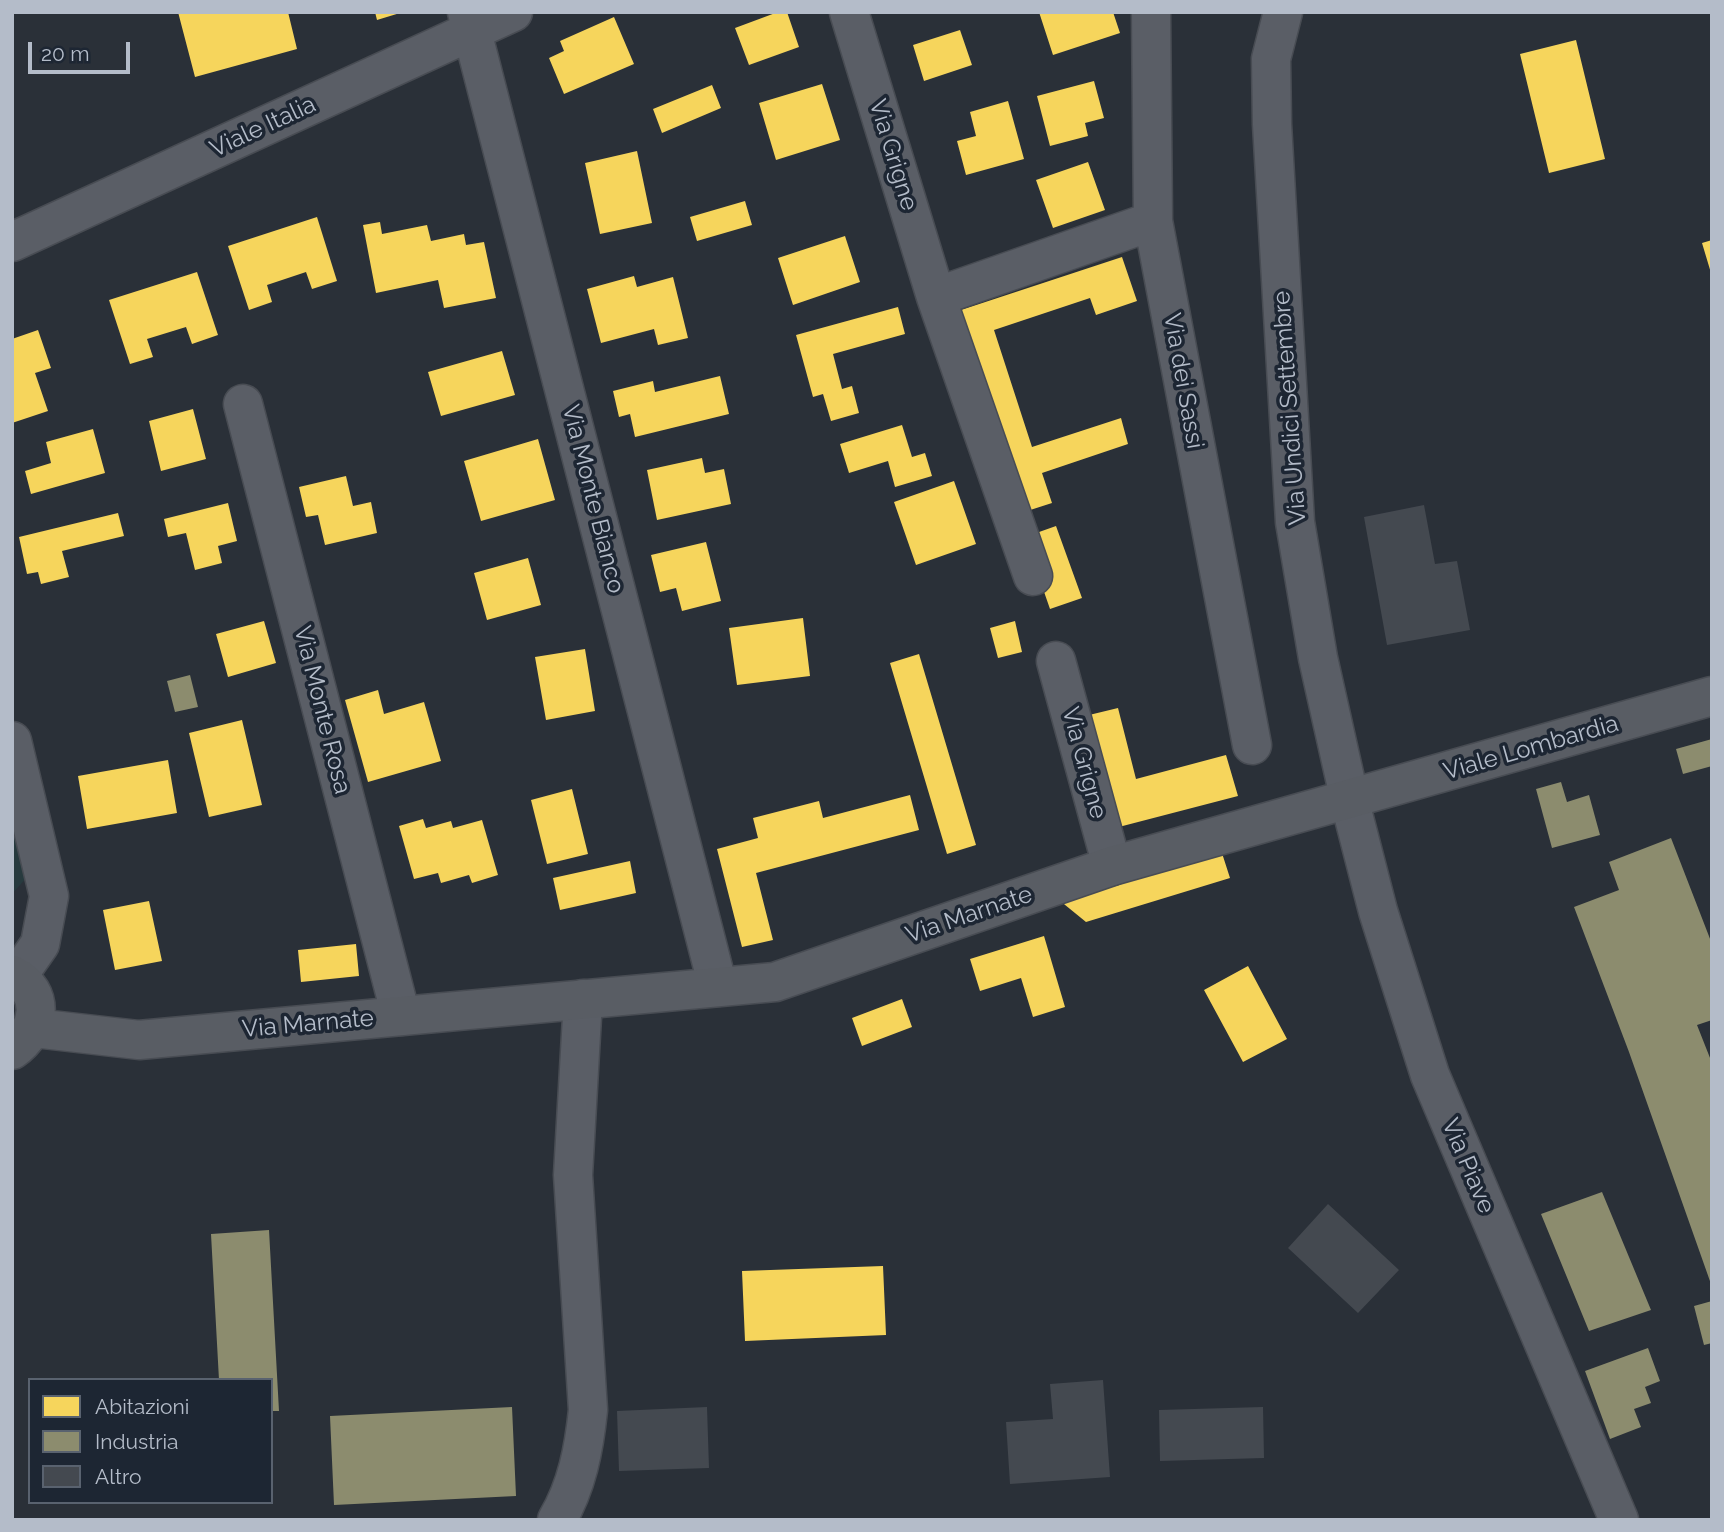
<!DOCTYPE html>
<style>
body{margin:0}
#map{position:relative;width:1724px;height:1532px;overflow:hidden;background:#2a3038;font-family:Raleway,sans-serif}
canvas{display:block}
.frame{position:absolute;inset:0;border:14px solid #b4bcc9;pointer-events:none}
.legend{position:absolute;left:28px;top:1378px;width:245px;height:126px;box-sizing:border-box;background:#1d2633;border:2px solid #59626f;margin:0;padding:9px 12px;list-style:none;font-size:21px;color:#b4bcc9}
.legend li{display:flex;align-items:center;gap:14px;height:35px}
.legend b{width:35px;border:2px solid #59626f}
.scale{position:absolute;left:28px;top:42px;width:102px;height:32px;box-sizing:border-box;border:4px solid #b4bcc9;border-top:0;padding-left:9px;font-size:21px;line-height:24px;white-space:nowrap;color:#b4bcc9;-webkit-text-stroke:5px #1d2633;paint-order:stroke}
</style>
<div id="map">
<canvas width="1724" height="1532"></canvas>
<div class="frame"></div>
<ul class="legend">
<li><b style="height:19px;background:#f6d55c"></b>Abitazioni</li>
<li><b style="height:19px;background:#8c8c6e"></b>Industria</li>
<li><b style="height:19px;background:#444950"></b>Altro</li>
</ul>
<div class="scale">20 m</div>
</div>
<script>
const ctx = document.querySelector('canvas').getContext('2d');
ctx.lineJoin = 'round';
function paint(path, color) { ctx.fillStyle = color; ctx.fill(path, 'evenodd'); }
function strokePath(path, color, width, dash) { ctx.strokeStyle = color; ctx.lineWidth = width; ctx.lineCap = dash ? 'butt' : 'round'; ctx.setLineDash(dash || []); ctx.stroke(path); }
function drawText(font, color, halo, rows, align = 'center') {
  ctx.font = font + ' Raleway,sans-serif'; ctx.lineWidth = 7; ctx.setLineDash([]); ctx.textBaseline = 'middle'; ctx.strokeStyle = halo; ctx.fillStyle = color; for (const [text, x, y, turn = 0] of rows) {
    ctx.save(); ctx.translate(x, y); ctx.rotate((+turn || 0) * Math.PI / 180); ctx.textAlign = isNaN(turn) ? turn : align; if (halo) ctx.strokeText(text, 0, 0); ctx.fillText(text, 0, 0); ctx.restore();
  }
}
paint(new Path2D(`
 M12,807l17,68 -17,19z`), '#273a3e');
paint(new Path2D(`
 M178,12h110l9,37 -102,28z
 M375,12h25v1l-23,7z
 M778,12h9l12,35 -50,18 -14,-37z
 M1039,12h74l7,21 -67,22z
 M614,17l20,47 -70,30 -15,-36 15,-7 -4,-10z
 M960,30l12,35 -48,16 -11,-36z
 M1576,40l29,119 -56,14 -29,-119z
 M1094,81l10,37 -19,5 3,13 -38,10 -13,-50z
 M822,84l18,56 -64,20 -17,-57z
 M712,85l9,23 -59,25 -9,-24z
 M1008,101l16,58 -58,16 -9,-34 19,-5 -6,-24z
 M637,151l15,72 -52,11 -15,-71z
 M1088,162l17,48 -52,18 -17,-48z
 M745,201l7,24 -55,16 -7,-24z
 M317,217l20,64 -25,8 -6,-17 -39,13 5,17 -23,8 -21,-64z
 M380,222l2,12 45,-9 4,16 33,-7 2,11 18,-3 12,56 -52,10 -6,-28 -62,13 -13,-68z
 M845,236l15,46 -67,23 -15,-47z
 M1712,240v33h-1l-9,-30z
 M1122,257l15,44 -41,14 -6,-17 -96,32 38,117 89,-29 7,26 -86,29 10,30 -28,9 -66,-201z
 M197,272l21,63 -26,9 -6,-17 -39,12 6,18 -23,7 -21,-64z
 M634,276l3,11 36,-10 15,61 -30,7 -4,-16 -53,14 -14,-54z
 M898,307l7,27 -72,20 9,35 10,-3 7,27 -28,8 -8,-27 -10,3 -17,-62z
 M38,330l13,38 -16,5 13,38 -36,12v-84z
 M502,351l13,44 -74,21 -13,-44z
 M720,376l9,38 -94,23 -5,-23 -11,3 -6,-26 40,-10 2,11z
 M193,409l13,50 -45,12 -12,-50z
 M902,425l10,32 13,-4 7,23 -37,11 -7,-26 -39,12 -9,-29z
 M93,429l12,44 -74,21 -6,-23 26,-8 -5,-21z
 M538,439l17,61 -74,21 -17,-60z
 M702,458l3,15 19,-4 7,35 -74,16 -10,-50z
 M346,476l7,30 18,-4 6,31 -52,12 -7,-30 -12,2 -7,-30z
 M954,481l22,63 -60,21 -22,-63z
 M228,503l9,38 -19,5 4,17 -27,7 -9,-37 -18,4 -4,-18z
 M118,513l6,23 -62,15 7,26 -28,7 -3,-12 -11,2 -8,-37z
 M1056,526l26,72 -32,11 -25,-72z
 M706,542l15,59 -39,10 -6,-23 -16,4 -9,-37z
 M528,558l13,47 -54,15 -13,-47z
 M803,618l7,58 -73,9 -8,-57z
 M264,621l12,42 -48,14 -12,-43z
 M1015,621l7,31 -24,6 -8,-30z
 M585,649l10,62 -49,9 -11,-63z
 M919,654l57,191 -29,9 -57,-191z
 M378,690l6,24 40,-12 17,59 -73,21 -23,-82z
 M1118,708l18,71 90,-24 12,41 -123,32 -30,-112z
 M242,720l20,85 -53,12 -20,-84z
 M168,760l9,53 -90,16 -9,-53z
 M572,789l16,65 -41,10 -16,-64z
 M910,795l9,35 -163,43 17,67 -31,7 -25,-98 41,-11 -5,-20 66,-17 4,17z
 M423,819l3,9 25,-7 2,7 29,-8 16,55 -26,8 -3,-8 -28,8 -3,-10 -24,6 -15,-53z
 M1221,850l9,28 -144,44 -27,-22z
 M630,861l6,32 -76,17 -7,-32z
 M149,901l13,60 -47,9 -12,-60z
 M1044,936l21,71 -32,10 -12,-39 -41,13 -10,-32z
 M356,944l3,32 -58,6 -3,-32z
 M1248,966l39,73 -44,23 -39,-72z
 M902,999l10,28 -50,19 -10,-28z
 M883,1266l3,69 -141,6 -3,-70z`), '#f6d55c');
paint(new Path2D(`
 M190,675l8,32 -23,5 -8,-31z
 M1712,739v27l-29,8 -7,-25z
 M1561,782l6,20 22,-7 11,40 -48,13 -16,-59z
 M1671,838l41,106v76l-15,5 15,38 -1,221 -82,-232 -55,-145 45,-17 -10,-28z
 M1602,1192l49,118 -62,21 -48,-117z
 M269,1230l10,181h-8v-31h-52l-8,-146z
 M1712,1301v42l-8,2 -10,-39z
 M1648,1348l12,33 -15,6 6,16 -17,6 7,18 -31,12 -25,-68z
 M512,1407l4,89 -182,9 -4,-89z`), '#8c8c6e');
paint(new Path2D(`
 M1424,505l11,59 22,-3 13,69 -83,15 -23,-128z
 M1328,1204l71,66 -41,43 -70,-65z
 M1103,1380l7,97 -100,7 -4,-62 47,-3 -3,-35z
 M707,1407l2,61 -90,3 -2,-60z
 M1263,1407l1,51 -104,3 -1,-51z`), '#444950');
const street = new Path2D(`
 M467,12l251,975
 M849,12l87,285 97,279
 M1151,12l2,209 99,524
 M1283,12l-12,47 1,65 23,398 23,136 35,156 25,97 52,164 189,445
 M12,242l501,-230
 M936,297l217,-76
 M243,404l158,612
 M1056,661l56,205
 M12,741l37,155 -9,48 -23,33
 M557,1520c20,-34 27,-71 31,-110l-15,-235 10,-176`);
const secondary = new Path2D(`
 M12,975c35,17 28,56 0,75
 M34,1028l105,12 636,-58 337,-116 600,-170`);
strokePath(street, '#484c53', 41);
strokePath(secondary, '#484c53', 41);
strokePath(street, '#5a5e66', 38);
strokePath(secondary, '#595d64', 38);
drawText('24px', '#b4bcc9', '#1d2633', [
 ["Viale Italia",263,127,-25],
 ["Via Grigne",893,155,73],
 ["Via dei Sassi",1183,381,80],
 ["Via Undici Settembre",1290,408,-94],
 ["Via Monte Bianco",593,499,76],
 ["Via Monte Rosa",322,710,76],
 ["Viale Lombardia",1531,748,-16],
 ["Via Grigne",1084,763,75],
 ["Via Marnate",969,915,-19],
 ["Via Marnate",308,1024,-5],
 ["Via Piave",1468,1166,67]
]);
</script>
